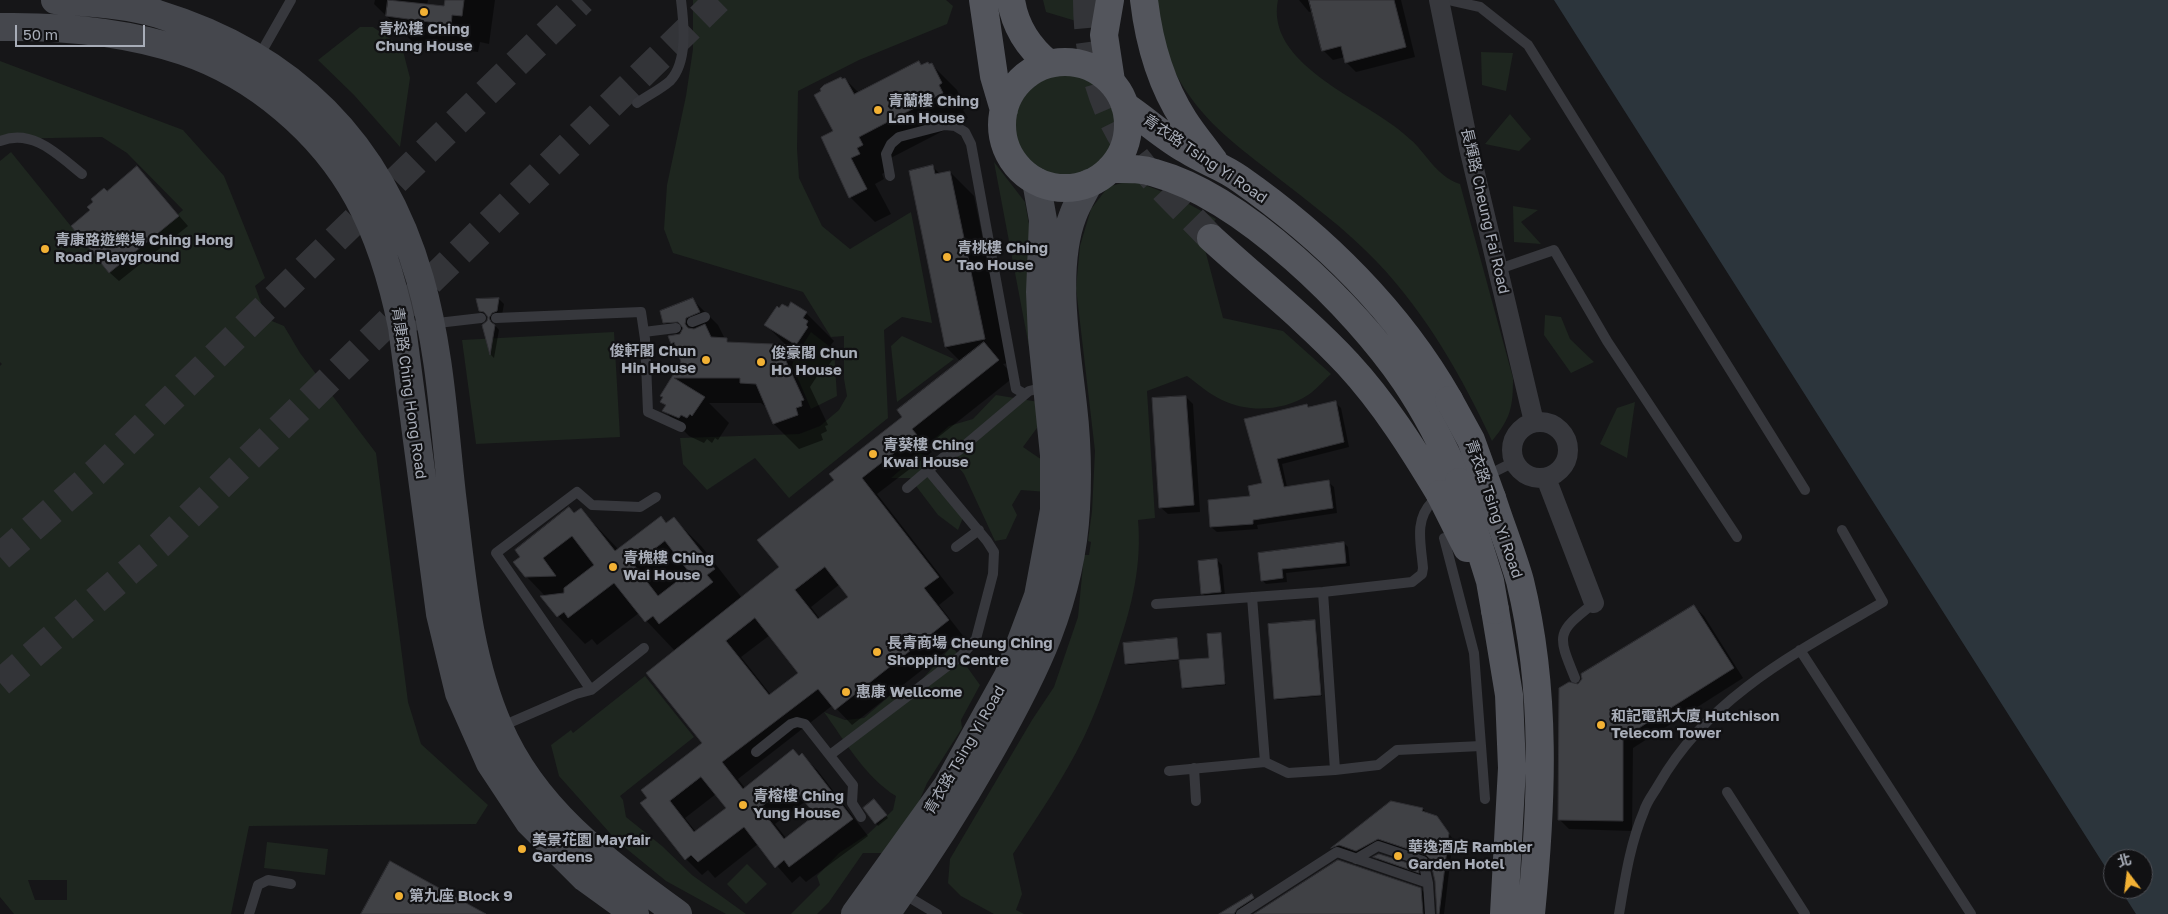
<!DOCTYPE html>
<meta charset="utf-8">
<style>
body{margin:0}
#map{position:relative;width:2168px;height:914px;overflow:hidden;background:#161618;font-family:"Golos Text","Noto Sans TC",sans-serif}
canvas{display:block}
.north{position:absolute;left:2103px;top:849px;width:50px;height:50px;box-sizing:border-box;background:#111113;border:1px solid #4d4f55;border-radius:50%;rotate:345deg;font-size:14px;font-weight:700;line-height:20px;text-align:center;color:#a8adb8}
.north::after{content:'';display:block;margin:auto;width:18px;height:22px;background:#f2b134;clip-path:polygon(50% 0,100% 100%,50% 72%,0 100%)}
.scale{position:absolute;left:15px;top:25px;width:130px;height:22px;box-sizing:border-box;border:2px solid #a8adb8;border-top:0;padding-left:6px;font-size:15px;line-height:18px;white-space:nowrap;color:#a8adb8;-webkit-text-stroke:4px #111113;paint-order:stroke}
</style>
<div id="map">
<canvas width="2168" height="914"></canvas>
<div class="north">北</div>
<div class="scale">50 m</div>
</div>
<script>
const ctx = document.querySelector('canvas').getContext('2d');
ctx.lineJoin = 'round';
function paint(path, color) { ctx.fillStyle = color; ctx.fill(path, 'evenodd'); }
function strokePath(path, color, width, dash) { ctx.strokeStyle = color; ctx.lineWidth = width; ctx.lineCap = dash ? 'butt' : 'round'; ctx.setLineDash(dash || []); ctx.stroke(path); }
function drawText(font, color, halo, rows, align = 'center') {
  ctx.font = font + ' "Golos Text","Noto Sans TC",sans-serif'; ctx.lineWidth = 4.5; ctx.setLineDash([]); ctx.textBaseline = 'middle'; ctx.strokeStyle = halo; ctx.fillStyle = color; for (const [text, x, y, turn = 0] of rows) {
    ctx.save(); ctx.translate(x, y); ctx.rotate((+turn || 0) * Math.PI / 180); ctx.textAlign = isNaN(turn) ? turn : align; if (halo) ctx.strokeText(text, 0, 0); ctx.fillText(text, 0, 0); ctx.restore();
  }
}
paint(new Path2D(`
 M693,0h253l7,6 -6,18 -88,36 -61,31 -1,58 2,29 23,48 28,23 61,-37 21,111 -30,-6 -18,13 4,88 -99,80 -34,-40 -48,32 -24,-26 -3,-26 119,-4 21,-8 19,-16 8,-14 -3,-17v-43l-13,1 -28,-45 -130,-39 -9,-24 3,-44 19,-89 7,-47z
 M1043,0h51l-8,24 -40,-12z
 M1157,0h121c-13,63 82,98 120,129 7,6 14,11 20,18 12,14 23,31 42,37l53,194c0,29 -2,40 -21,63 -30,-64 -65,-126 -114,-178 -33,-35 -72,-63 -110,-93 -36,-28 -68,-52 -91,-94 -13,-24 -16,-50 -20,-76z
 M360,27h13l29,20 8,31 -10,69 -46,-52 -36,-35z
 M1481,52l32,1 -7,38 -24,-6z
 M0,61l183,69 41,46 41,102 -10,8 12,33 17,7 16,27 76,100 32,249 13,42 67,61 -12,19 -227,2 -18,88h-217l-14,-17v-531l2,-2 -2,-2v-201l11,-9 97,120 75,-62 -56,-57 -25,-16 -102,2zM28,880h39v20h-32z
 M1015 126a51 51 0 1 1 102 0a51 51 0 1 1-102 0Z
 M1510,114l21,25 -12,12 -34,-7z
 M994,162l31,40 5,28v122z
 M1132,180l44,17 40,22 -14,19 21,80 60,13 48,43c-8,7 -15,16 -23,21 -25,16 -59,18 -86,5 -13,-6 -24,-16 -35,-24l-40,15 8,127 -17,2c4,44 -6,86 -20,127 -10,31 -20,61 -34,90 -20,41 -46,79 -71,117l9,40 -6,16 8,4h-30l-33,-18 -13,-13 2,-24 82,-139 22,-33 24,-70 6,-62h5l2,-13 -3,-1 4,-30 3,-60 -19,-163 4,-42 11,-37 17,-22z
 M1513,206l25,4 -17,12 20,22 -27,-2z
 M1545,315l16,2 9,22 24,23 -23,11 -27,-38z
 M614,332l6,105 -144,7 -14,-104z
 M811,332l23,18 3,46 -26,13 -19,-44 3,-8z
 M902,336l52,23 -57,43 -6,-56z
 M996,395l43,7 6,15 -22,30 22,15 2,30 -26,-2 -9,15 5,10 -11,24 -11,2 -31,-67 -29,-36 14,-12 24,-7z
 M1635,402l-8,56 -27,-14 17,-36z
 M920,453l9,4 10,35 27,18 -8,20 -20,-15 -28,-37h-19z
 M952,646l28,39 -19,35 1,8 -35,55 -12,28 -27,42h-25l-34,49 -12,12h-26l29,-29 -3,-9 22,-23 29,-19 25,-24 3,-14c-30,-18 -52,-56 -72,-84l21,8 19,-2 30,-26 23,-7z
 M645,676l49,61 -74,59 3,4 3,17 36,29 30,29 54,39h-20l-60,-33 -49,-40 -58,-65 -8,-31 20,-15 2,3z
 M267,842l61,7 -3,26 -61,-7z
 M747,864l20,20 -21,20 -19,-20z`), '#1e261f');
paint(new Path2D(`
 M1554,0h614v914h-32l-16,-25h23v-30h-30v20z`), '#2c353c');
paint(new Path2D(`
 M375,0h53l-1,5 19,2v-7h49l-6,44 -9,-2 -2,10 -63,-8 -41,-40z
 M1299,0h102l14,57 -59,15 -10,-10 -1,-5 -12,3 -10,-10 -10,-39 -4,1z
 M932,65l25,25 9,18 -3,2 5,8 -85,44 4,9 -5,3 2,5 -9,5 16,30 -16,8 -25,-25 -22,-43 3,-1 12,-73 2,-1 14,14 63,-27z
 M933,167l7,7 10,-2 24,24 34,167 -5,1 11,13 -87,69 5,6 -55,42 77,99 -15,12 25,32 -112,88 -19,-20 -95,74 7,9 57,-33 16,16 50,65 -62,46 -6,-6 -8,7 -34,-39 -43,34 -7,-8 -6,5 -16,-16 -44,-56 62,-60 -29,-92 -36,-38 -42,32 -5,-6 -7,5 -27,-28 -12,-19 -20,-21 55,-66 38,40 41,-33 7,7 7,-5 28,28 40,51 38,-31 56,-87 125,-118 -15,-15 -36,-175zM840,584l10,13 -30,22 -9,-12zM770,635l29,38 -28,22 -30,-38zM716,794l11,14 -31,24 -11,-14zM806,801l11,14 -31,23 -11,-14z
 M137,168l51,58 -69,55 -10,-9 -18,-62 16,-17z
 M499,299l5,5 -2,11 -6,2 -3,6 6,7 -5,28 -3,-3 -7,-30 4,-3 1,-6h-4l-5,-5 -3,-10z
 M693,300l25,25 6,12 -4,2h6l4,4 57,3 -21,-21 40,-12 28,28 -3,4 5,5 -3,4 2,2 -11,16 -3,-2 -11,17 18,38 -3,1 2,5 -6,3 2,6 -24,9 -25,-25 -7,-16 -6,-5h-52l20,20 -11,17 -3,-2 -3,5 -5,-4 -3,4 -15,-7 -25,-26 2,-4 -4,-4 2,-4 -2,-2 21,-34 -6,-14 -5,-5 6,-8 -14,-13z
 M1186,397l7,7 7,108 -32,2 -8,-7z
 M1336,403l5,5 8,39 -67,17 5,23 41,-5 6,5 3,26 -80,12 1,4 -41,3 -6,-5 41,-29 12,-14 -18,-64 61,-15 2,3z
 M1344,543l4,4 2,19 -64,7 1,9 -21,2 -4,-4 42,-30v-3z
 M1217,560l5,5 3,31 -18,2 -5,-5z
 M1694,606l10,10 39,62 -110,70 -1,83 -63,-2 -10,-10 19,-133z
 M1314,621l2,2 6,73 -45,4 -2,-2z
 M1220,634l6,51 -41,4 -2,-2 27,-28z
 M1176,640l4,20 -52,5 -2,-2z
 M874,801l14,17 -10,8 -13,-18z
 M1392,802l31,7 5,5 8,3 17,22 -9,75h-6l-2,-32 -6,-23 -47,-16 -22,12 -24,-4 -4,-3z
 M1375,857l41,10 5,8 -43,-15z
 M1421,889l5,5 1,20h-171z
 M1251,896l5,4 -14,14h-13z`), '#0007');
const building = new Path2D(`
 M388,0l56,6 1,-6h19l-2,16 -10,-1 -1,10 -65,-9z
 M1309,0h85l12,47 -61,16 -4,-17 -19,5z
 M919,61l2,4 7,-3 1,2 3,-1 10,20 -3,2 4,8 -84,44 4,8 -6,3 3,6 -9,4 16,31 -18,9 -28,-61 12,-6 -19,-36 7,-4 -1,-2 4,-4 17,-8 1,2 3,-1 9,16z
 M933,165l2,9 15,-3 35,168 -40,8 -36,-176z
 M137,166l42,50 -70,57 -38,-47 19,-16 -3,-3 6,-5 -2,-3 13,-11 3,3z
 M499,298l-2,13 -5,2 -3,5 2,4 4,3 -5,30 -8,-30 5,-4 1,-4 -4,-5 -5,-1 -3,-12z
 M693,298l7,14 -14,6 -1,6 3,4 6,1 11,-5 6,13 16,1v4l69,3 -10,16 18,39 -3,1 1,5 -6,2 2,7 -25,9 -17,-40 -16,-1v-5h-66l31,19 -13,19 -2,-2 -3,4 -6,-3 -2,3 -17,-7 4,-6 -6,-3 3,-5 -3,-1 21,-34 -7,-20 -3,2 -3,-8 12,-2 3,-6 -5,-6 -15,1 -3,-12z
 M791,302l16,10 -4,6 5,3 -2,4 2,2 -12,18 -32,-20 13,-19 2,2 3,-4 6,3z
 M984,342l15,18 -87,69 5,6 -55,43 77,99 -15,11 25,32 -114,90 -17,-21 -96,73 21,27 50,-40 6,7 3,-3 51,66 -64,48 -5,-7 -9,8 -31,-41 -46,35 -7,-7 -6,5 -45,-57 7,-5 -6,-8 61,-47 -56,-70 133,-106 -22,-27 77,-60 -5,-6 73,-57 -5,-7zM825,567l23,30 -30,22 -23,-29zM755,618l43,55 -29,22 -43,-54zM701,777l25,31 -32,24 -24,-31zM791,784l24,31 -31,24 -24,-31z
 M1186,396l8,109 -35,3 -7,-110z
 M1336,401l8,41 -67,17 7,28 45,-7 4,28 -80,12v4l-43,3 -2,-27 42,-4 -2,-10 14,-3 -18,-64 63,-15 1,3z
 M569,507l5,6 7,-5 34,43 46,-35 5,7 8,-6 41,52 -8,6 6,7 -54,42 -6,-8 -8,6 -31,-39 -46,35 -4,-6 -7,5 -17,-21 24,-3v-5l30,-23 -22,-29 -29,22 13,18 -31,1 -12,-15 7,-5 -5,-7zM665,541l24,31 -31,24 -24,-31z
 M1344,542l2,21 -64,6 1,9 -22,3 -3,-28z
 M1217,559l4,33 -20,2 -3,-33z
 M1694,605l40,63 -111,70v83l-65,-1 1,-132 10,-6 9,2 4,-5 -1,-5z
 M1315,620l6,75 -47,4 -6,-75z
 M1221,633l4,51 -43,4 -3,-28 30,-2 -2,-24z
 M1177,638l2,21 -54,5 -2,-21z
 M874,799l13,16 -12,9 -12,-16z
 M1391,801l32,7 -1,3 15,5 12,17 -10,81h-2l-2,-33 -5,-22 -4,-4 -48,-16 -22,12 -17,-6 -8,3z
 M1379,854l38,12 2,7 -46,-16z
 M1338,860l83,28 2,26h-169z
 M390,861l96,53h-125z
 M1252,894l2,4 -17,11 -3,5h-15z`);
paint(building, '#404145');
strokePath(building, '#303034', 1);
strokePath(new Path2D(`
 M1087,0c0,53 13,107 44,151 23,32 54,59 80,87`), '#333438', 28, [28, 14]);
strokePath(new Path2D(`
 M0,557l97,-86 485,-471
 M0,683l161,-139 557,-544`), '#333438', 28, [28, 14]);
strokePath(new Path2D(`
 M1449,0l31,7 48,38 277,445
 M258,58l33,-58
 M637,103c10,-7 24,-14 33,-22 18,-19 14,-57 11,-81
 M0,141c33,-13 58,14 82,33
 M890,176l-4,-22 5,-10 8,-7 46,-12 10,1 10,6 6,12 45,245 9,5
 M1499,269l55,-19 53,91 130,196
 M496,318l145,-6 4,27 3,73 33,15
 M692,322l13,-5
 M403,327l78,-9
 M644,332l32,-4
 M1498,470l16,-8
 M907,488l21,-18
 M1444,538l30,115 11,146
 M956,547l23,-17
 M1323,592l12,178
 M1252,597l13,165
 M1156,604l167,-12 89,-10 10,-8 1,-6c-2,-24 -9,-48 9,-66
 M1800,650l171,264
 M1575,678c-18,-44 -19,-45 19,-75
 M591,690l-95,-137 81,-61 15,13 48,2 16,-10
 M500,727l76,-33 15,-4 53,-42
 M756,752l35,-28 6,-2 8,2 48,61 -1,18 9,14
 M830,755l132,-100 14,-16 17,-65 1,-22 -7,-11 -59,-71 16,-13 14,-6 71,-60 16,-4
 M1194,768l2,33
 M1169,771l96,-9 23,11 47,-3 43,-5 19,-15 84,-4
 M1727,792l78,122
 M1356,859l22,-13 45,15 5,22
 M902,893l35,21
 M249,914l9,-29 10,-5 23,4
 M1241,914l96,-62 91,31 2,31
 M1619,914c6,-35 11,-70 25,-103 3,-10 10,-18 15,-27 50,-88 140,-133 224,-182l-41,-72`), '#37383d', 10);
strokePath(new Path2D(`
 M1439,0l30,148 65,274
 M1512 450a28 28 0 1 1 56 0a28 28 0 1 1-56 0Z
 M1546,478l48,125`), '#37383d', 20);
strokePath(new Path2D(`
 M55,0c34,3 71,4 103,14 134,41 223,129 262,265 20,69 24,145 32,216 10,79 15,159 47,232 36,84 108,135 179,187
 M0,27c62,-1 124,4 183,24 72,24 139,81 175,147 22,40 35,85 44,129l38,287 19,79 31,70 39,59 56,56 50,36
 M855,914l92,-128 61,-110 30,-80 16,-86v-55l-12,-118 -2,-45 3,-72 -7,-39
 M886,914c38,-53 72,-106 104,-162 45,-79 81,-151 86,-243 2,-35 1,-69 -3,-103 -6,-56 -21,-137 0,-191 4,-11 11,-22 16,-32`), '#45474d', 28);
strokePath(new Path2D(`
 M983,0l11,76 10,34
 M1011,0c4,27 17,47 38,64
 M1110,0l-6,35 7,46
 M1144,0c5,43 16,83 40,120 9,14 20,27 30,41
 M1002 125a63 63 0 1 1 126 0a63 63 0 1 1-126 0Z
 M1125,106c21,14 40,32 62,44 17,11 37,17 53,29 83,58 159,133 209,221
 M1110,169c16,0 30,-1 45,4 88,24 200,134 250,208 21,31 39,66 54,101
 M1211,238c46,42 95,81 137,126 36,39 65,85 92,130
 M1492,498c9,28 20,55 28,83 27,110 22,222 11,333
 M1495,610l14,85 3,73 -8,146`), '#53555c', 28);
strokePath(new Path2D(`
 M1449,400l22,40 21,58
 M1459,482l31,99 5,29
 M1440,494l27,54`), '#53555c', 28);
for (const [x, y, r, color] of [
 [424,12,5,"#f2b134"],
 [878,110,5,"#f2b134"],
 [45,249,5,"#f2b134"],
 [947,257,5,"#f2b134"],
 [706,360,5,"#f2b134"],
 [761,362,5,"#f2b134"],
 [873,454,5,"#f2b134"],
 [613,567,5,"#f2b134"],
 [877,652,5,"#f2b134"],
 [846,692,5,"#f2b134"],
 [1601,725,5,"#f2b134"],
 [743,805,5,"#f2b134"],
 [522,849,5,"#f2b134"],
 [1398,856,5,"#f2b134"],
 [399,896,5,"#f2b134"]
]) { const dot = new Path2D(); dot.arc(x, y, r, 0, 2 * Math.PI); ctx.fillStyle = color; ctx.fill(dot); strokePath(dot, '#111113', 2); }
drawText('bold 15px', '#a8adb8', '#111113', [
 ["青松樓 Ching",424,29,"center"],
 ["Chung House",424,46,"center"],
 ["青蘭樓 Ching",888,101],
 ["Lan House",888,118],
 ["青康路遊樂場 Ching Hong",55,240],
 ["Road Playground",55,257],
 ["青桃樓 Ching",957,248],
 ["Tao House",957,265],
 ["俊軒閣 Chun",696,351,"right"],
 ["Hin House",696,368,"right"],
 ["俊豪閣 Chun",771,353],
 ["Ho House",771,370],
 ["青葵樓 Ching",883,445],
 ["Kwai House",883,462],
 ["青槐樓 Ching",623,558],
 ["Wai House",623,575],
 ["長青商場 Cheung Ching",887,643],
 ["Shopping Centre",887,660],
 ["惠康 Wellcome",856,692],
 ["和記電訊大廈 Hutchison",1611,716],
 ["Telecom Tower",1611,733],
 ["青榕樓 Ching",753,796],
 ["Yung House",753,813],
 ["美景花園 Mayfair",532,840],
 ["Gardens",532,857],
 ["華逸酒店 Rambler",1408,847],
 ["Garden Hotel",1408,864],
 ["第九座 Block 9",409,896]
], 'left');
drawText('15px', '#a8adb8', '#111113', [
 ["青衣路 Tsing Yi Road",1205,159,34],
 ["長輝路 Cheung Fai Road",1485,211,77],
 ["青康路 Ching Hong Road",409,393,82],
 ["青衣路 Tsing Yi Road",1494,509,71],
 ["青衣路 Tsing Yi Road",965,750,-60]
]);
</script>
